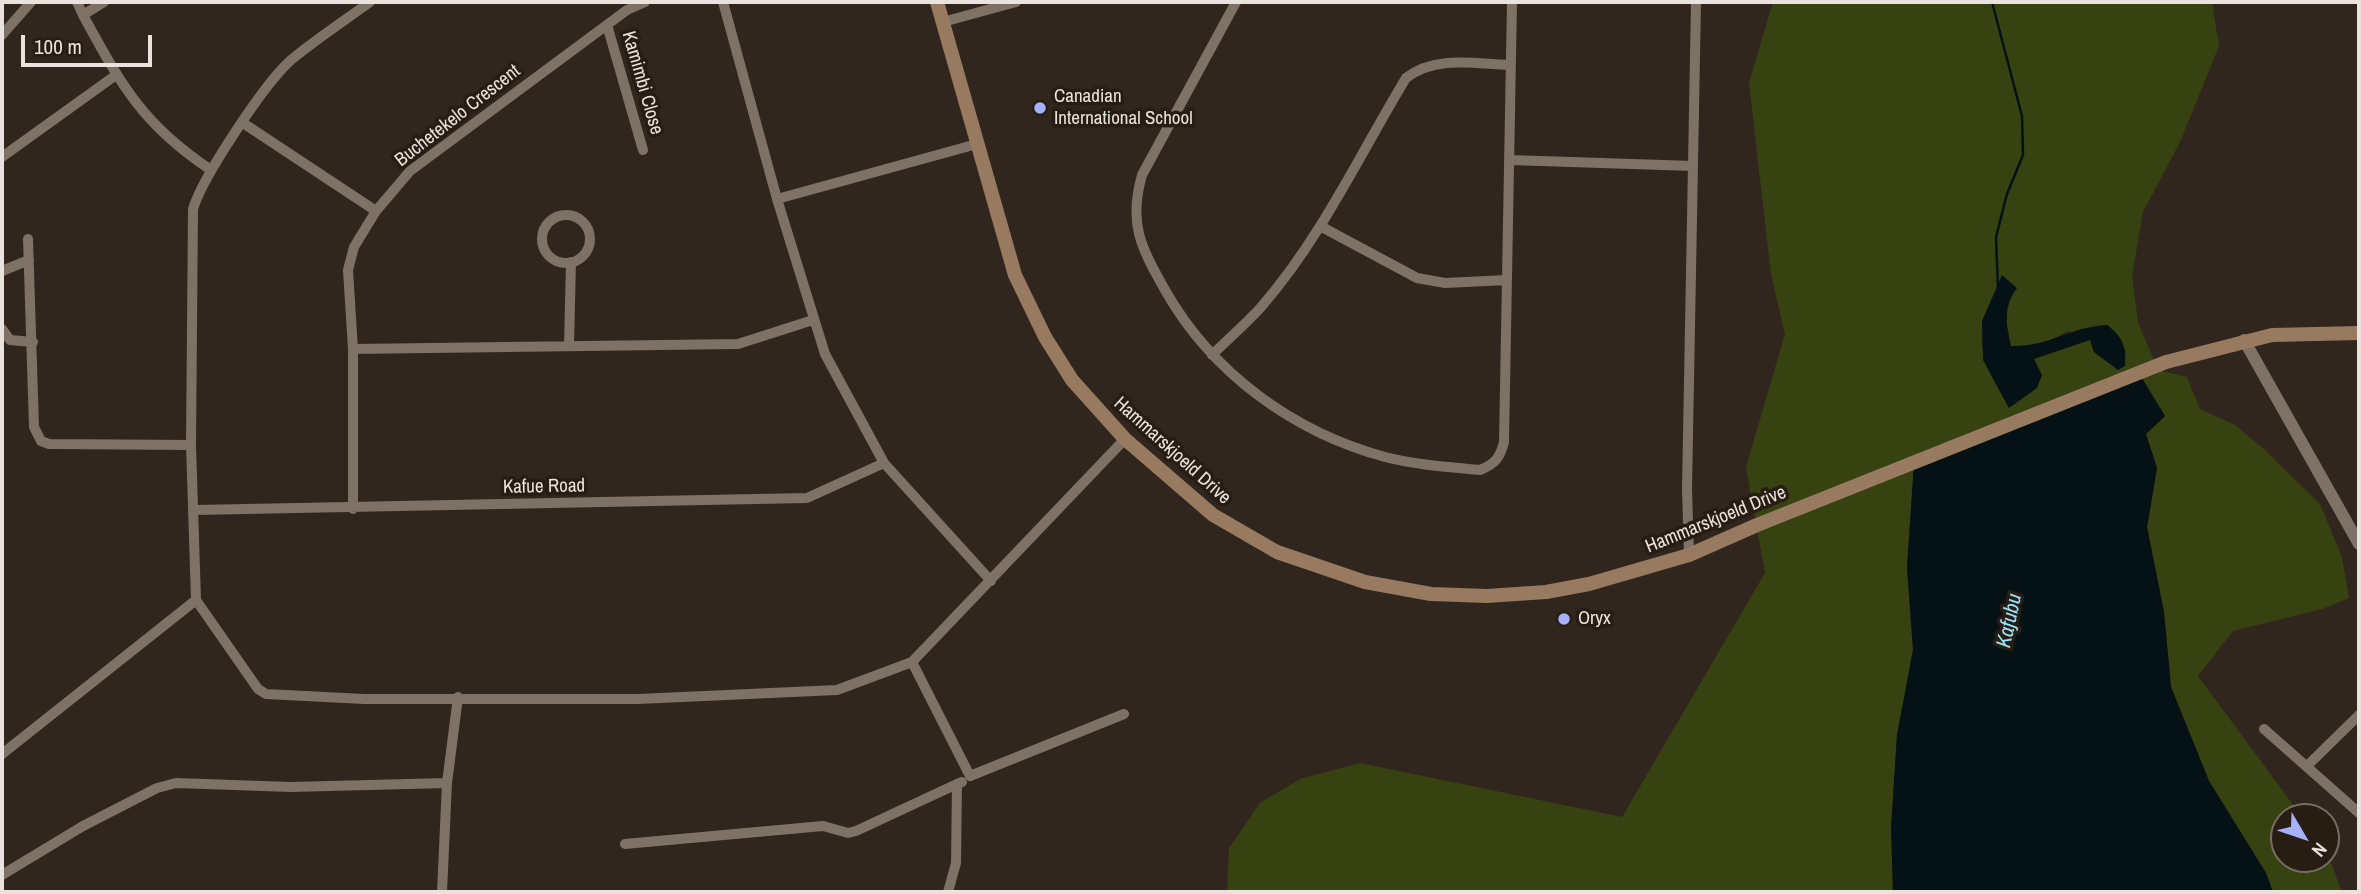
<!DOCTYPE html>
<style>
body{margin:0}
#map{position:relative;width:2361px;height:894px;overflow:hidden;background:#31261d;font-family:"Archivo Narrow",sans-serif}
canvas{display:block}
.frame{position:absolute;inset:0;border:4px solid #eae2dc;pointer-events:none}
.north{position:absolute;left:2270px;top:803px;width:70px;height:70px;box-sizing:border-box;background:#271d13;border:2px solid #756c63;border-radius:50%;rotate:129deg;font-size:19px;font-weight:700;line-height:28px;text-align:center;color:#eae2dc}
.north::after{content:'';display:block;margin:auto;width:24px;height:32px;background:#a6b1fc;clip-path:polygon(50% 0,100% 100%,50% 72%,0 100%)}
.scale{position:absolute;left:21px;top:35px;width:131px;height:32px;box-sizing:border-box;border:4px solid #eae2dc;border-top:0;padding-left:9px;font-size:21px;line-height:24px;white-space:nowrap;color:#eae2dc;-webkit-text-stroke:5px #271d13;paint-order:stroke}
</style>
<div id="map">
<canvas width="2361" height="894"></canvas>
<div class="frame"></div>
<div class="north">N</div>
<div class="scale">100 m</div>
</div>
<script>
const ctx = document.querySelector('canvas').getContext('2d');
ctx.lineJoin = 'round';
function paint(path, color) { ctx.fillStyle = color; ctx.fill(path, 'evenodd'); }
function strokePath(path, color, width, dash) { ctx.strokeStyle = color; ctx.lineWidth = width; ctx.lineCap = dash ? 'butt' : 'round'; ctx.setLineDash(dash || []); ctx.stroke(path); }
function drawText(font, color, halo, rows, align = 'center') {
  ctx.font = font + ' "Archivo Narrow",sans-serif'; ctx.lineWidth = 7; ctx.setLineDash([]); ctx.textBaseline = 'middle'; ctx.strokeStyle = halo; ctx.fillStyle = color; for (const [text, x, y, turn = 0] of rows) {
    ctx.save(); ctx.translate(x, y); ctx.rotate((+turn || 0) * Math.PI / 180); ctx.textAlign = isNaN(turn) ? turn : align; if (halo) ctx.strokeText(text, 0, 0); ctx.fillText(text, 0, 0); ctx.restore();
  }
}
paint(new Path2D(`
 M1773,2h439l7,44 -39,96 -37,70 -11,64 6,46 20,48 29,7 13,32 35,16 30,25 55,54 22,53 7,41 -27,11 -89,22 -35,45 104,141h-18v42h42v-9l16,42h-69l-7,-19 -57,-92 -38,-94 -7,-75 -17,-85 10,-59 -11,-34 19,-18 -27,-43 -224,90 -7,105 6,82 -16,85 -6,93 2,64h-666l2,-44 31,-45 40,-24 60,-16 262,54 143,-244 -19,-106 39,-133 -14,-60 -22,-191zM1993,299l14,2 -1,21 5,24c22,0 37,-2 56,-15l59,19 -9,19 -23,-17 -4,-13 -57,20 -24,49c-22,-40 -40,-65 -16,-109z`), '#374211');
paint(new Path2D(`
 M2002,275l15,13c-14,19 -11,36 -6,58 39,1 57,-19 96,-21 15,11 20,22 18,41l-7,4 -24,-18 -4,-12 -56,19 8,16 -5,13 -28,20 -26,-48 -1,-39z
 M2139,373l26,43 -19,18 11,34 -10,59 17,85 7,75 38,94 57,92 7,19h-380l-2,-64 6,-93 16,-85 -6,-82 7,-105z`), '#041115');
strokePath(new Path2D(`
 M1992,2l30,114 1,39 -16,39 -11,43 2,52`), '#041115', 2.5);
strokePath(new Path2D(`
 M77,2l6,13 21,-13
 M370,2c-26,19 -54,37 -79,58 -26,23 -88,116 -98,149l-2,236 5,155 62,89 8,5 98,5h274l199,-9 75,-28 213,-223
 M723,2l54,197 48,155 59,109 107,118
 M1236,2l-94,173c-14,49 -1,72 23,115 47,83 128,142 220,167 31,8 63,10 95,13 15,-6 20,-12 24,-28l8,-440
 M83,15c38,70 60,110 128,155
 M943,22l73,-20
 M607,25l36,125
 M2,35l29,-33
 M243,123l133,88
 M2,157l114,-82
 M1510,160l183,6
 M777,199l200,-55
 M542 239a24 24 0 1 1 48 0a24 24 0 1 1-48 0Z
 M1320,226l97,52 28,5 62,-3
 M28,239l6,188 7,14 8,3 142,1
 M2,271l27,-11
 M2,329l8,11 23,2
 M569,345l2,-83
 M353,349l385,-5 75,-24
 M1212,355c16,-16 35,-32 50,-49 59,-68 98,-152 144,-228 29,-23 69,-14 104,-13
 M353,509v-160l-5,-79 6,-23 22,-36 34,-40 217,-161 18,-8
 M195,510l612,-12 77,-35
 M1689,555l-2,-66 9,-487
 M912,662l58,114 154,-62
 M2264,729l95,84
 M2,754l194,-154
 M2307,766l52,-51
 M625,844l198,-18 25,7 8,-2 101,-47
 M2,875l81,-49 74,-38 19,-5 115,4 156,-4 11,-86
 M442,892l5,-109
 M948,892l8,-29 1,-79 5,-2`), '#7e7166', 10);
strokePath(new Path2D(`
 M2244,340l115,204`), '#7e7166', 12);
strokePath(new Path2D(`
 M937,2l78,273 30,62 27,43 53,59 88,76 64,37 88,30 66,12 56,2 59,-4 43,-8 100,-29 68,-30 409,-163 106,-27 87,-2`), '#977a60', 14);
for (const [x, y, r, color] of [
 [1040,108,7,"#a6b1fc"],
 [1564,619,7,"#a6b1fc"]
]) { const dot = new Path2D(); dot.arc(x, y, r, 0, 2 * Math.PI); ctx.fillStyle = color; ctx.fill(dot); strokePath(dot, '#271d13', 2.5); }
drawText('19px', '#eae2dc', '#271d13', [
 ["Kamimbi Close",642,83,74],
 ["Buchetekelo Crescent",458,116,-38],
 ["Hammarskjoeld Drive",1172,451,42],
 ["Kafue Road",544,487,-1],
 ["Hammarskjoeld Drive",1716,520,-22]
]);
drawText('19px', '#eae2dc', '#271d13', [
 ["Canadian",1054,97],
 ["International School",1054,119],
 ["Oryx",1578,619]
], 'left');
drawText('italic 21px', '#9ae6fe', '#271d13', [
 ["Kafubu",2010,621,-78]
]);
</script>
